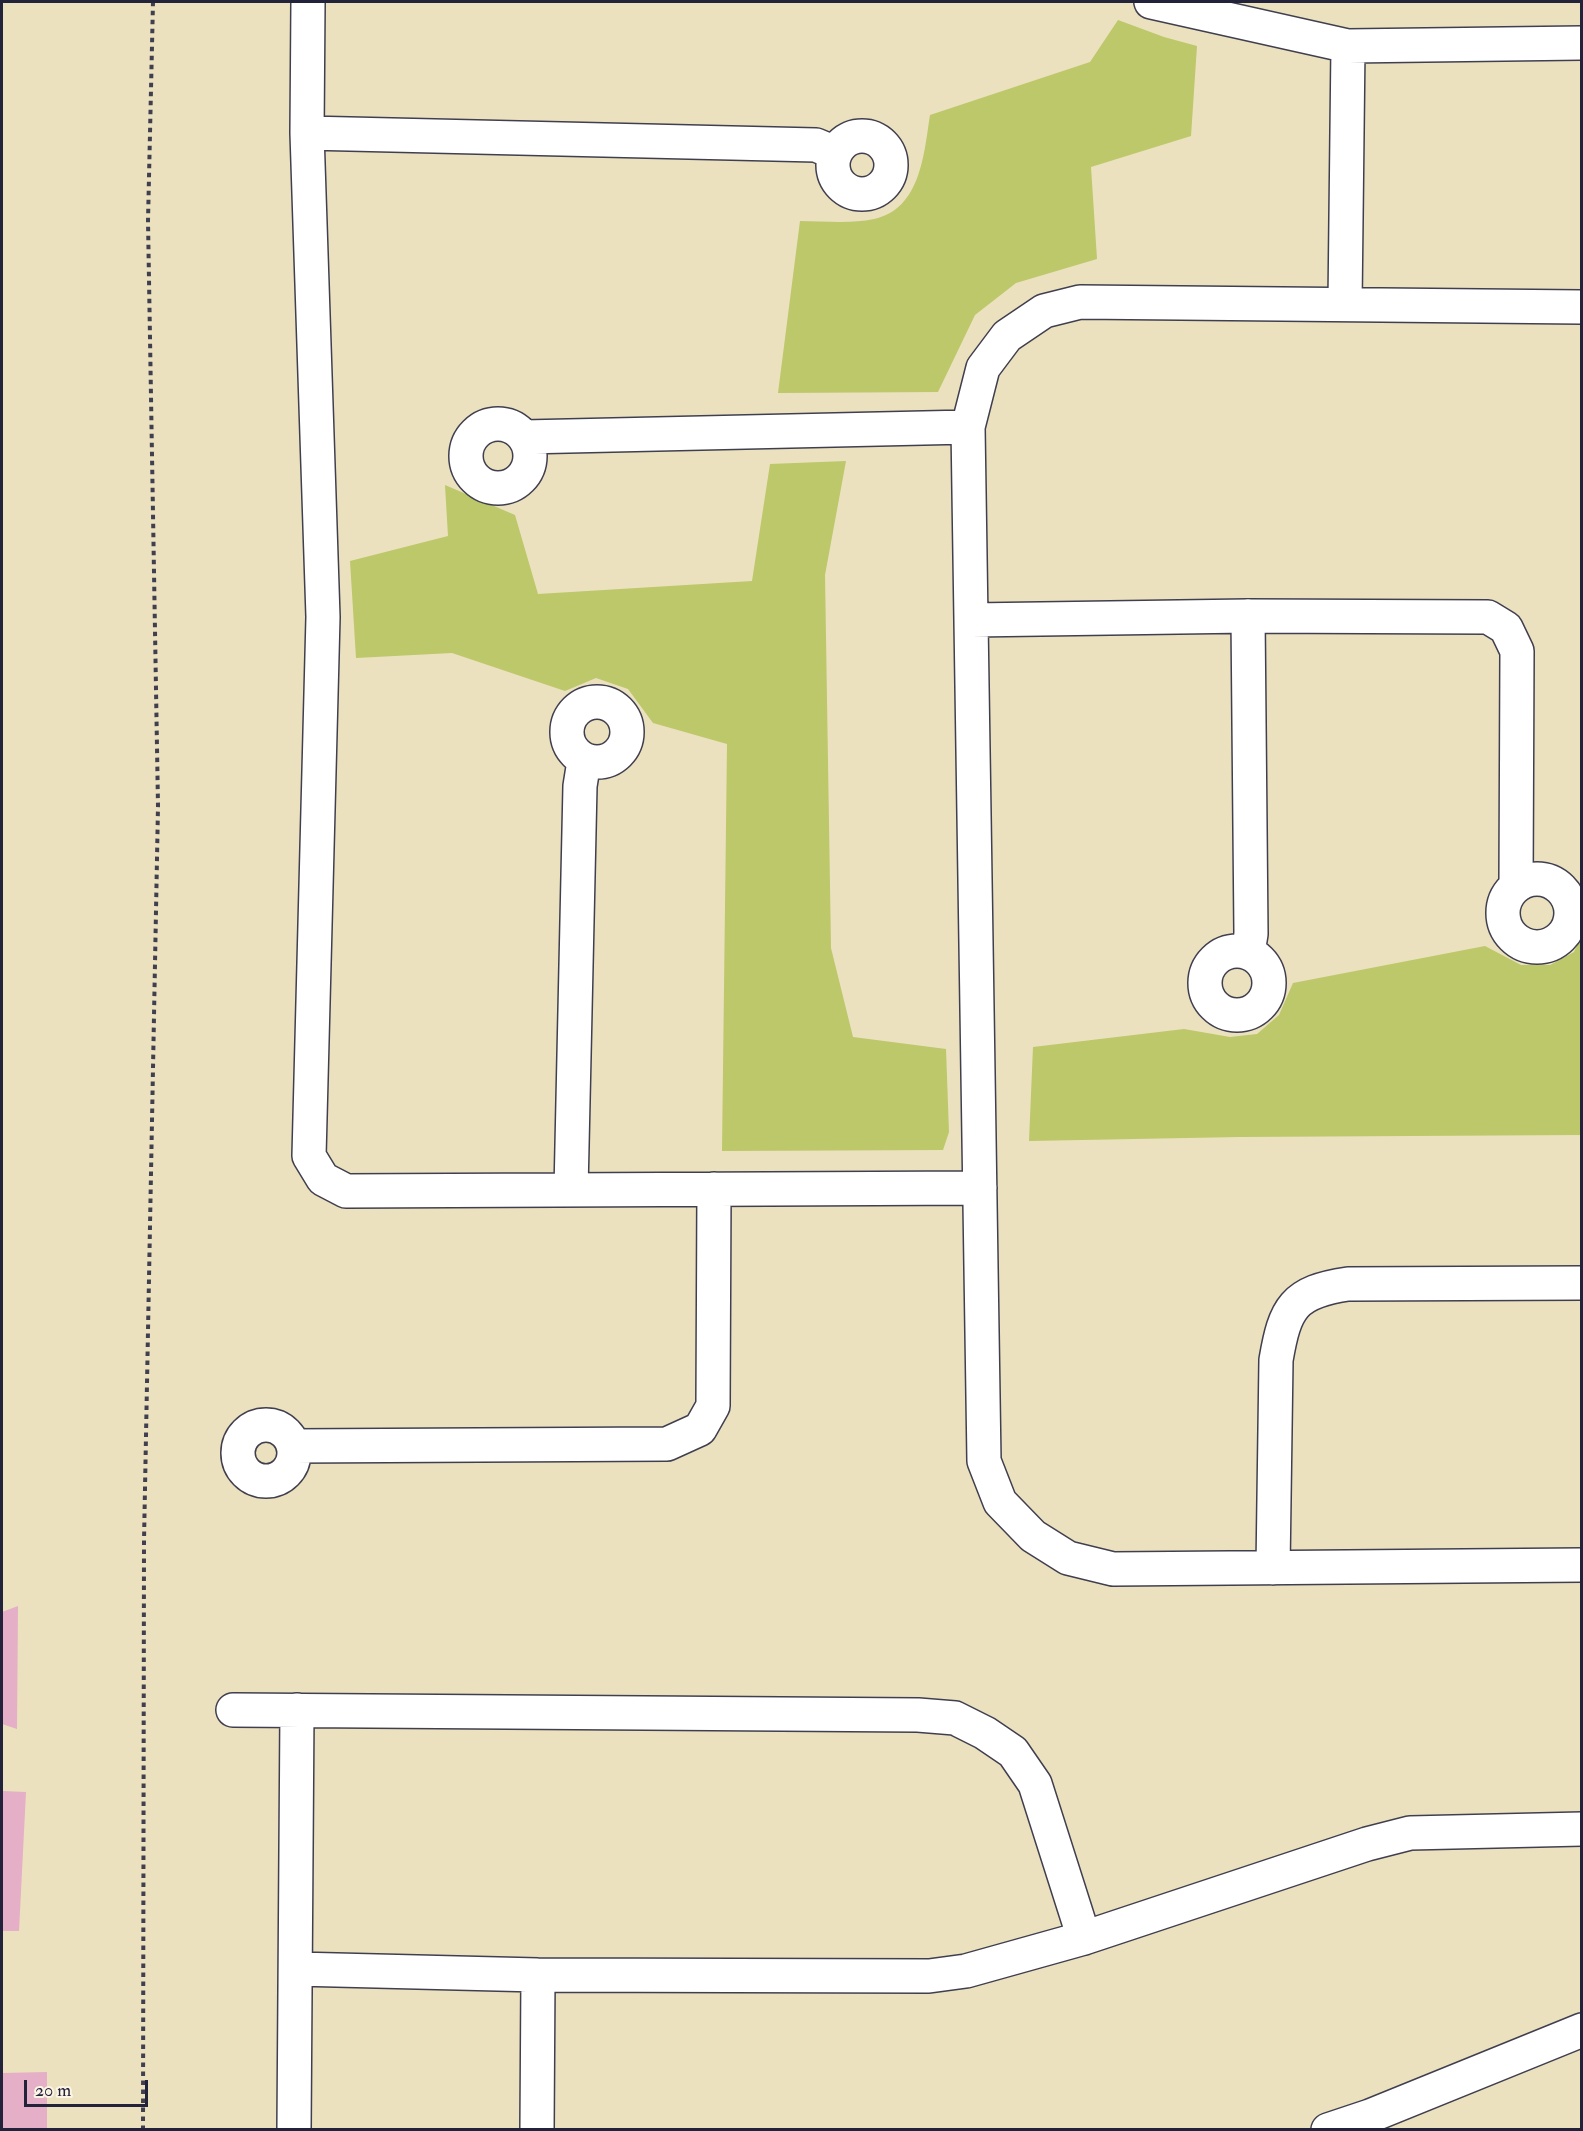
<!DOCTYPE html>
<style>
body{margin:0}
#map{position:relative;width:1583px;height:2131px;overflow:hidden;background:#ebe1be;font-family:"IM FELL Double Pica",serif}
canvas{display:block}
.frame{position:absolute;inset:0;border:3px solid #22223b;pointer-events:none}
.scale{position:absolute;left:24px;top:2080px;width:124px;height:27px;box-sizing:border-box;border:3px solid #22223b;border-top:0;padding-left:8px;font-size:18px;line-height:21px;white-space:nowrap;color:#22223b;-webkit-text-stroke:4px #fcf5e5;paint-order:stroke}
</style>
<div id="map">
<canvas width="1583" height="2131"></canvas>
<div class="frame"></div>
<div class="scale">20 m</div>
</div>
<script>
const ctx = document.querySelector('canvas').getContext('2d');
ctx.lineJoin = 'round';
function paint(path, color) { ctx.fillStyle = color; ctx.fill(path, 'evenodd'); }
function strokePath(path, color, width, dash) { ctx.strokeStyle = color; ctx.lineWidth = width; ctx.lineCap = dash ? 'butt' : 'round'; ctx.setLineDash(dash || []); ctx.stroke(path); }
paint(new Path2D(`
 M1118,20l46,17 33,9 -6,90 -100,31 6,92 -81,24 -41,32 -37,77 -160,1 22,-172c23,0 51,3 74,-2 47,-10 50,-66 56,-104l160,-53z
 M846,461l-21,114 6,373 22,89 93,12 3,83 -6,18 -221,1 5,-407 -74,-21 -25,-34 -32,-11 -31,13 -113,-38 -96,5 -6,-97 98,-25 -3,-51 70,30 23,79 214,-13 18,-117z
 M1581,936v199l-342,2 -210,4 4,-94 151,-18 46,8 27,-3 22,-19 14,-32 192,-37 36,19h29l24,-13z`), '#bcc86a');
paint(new Path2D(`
 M18,1606l-1,123 -15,-5v-112z
 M2,1791l24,1 -7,139h-17z
 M47,2072v58h-45v-57z`), '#e4afc7');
const minor = new Path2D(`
 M308,2l-1,131 16,484 -14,539 14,23 23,12 634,-3
 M1151,2l197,44 234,-3
 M307,133l509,12 19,8
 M833 165a29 29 0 1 1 58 0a29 29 0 1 1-58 0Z
 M1345,304l3,-258
 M1582,307l-502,-5 -36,9 -37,25 -24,32 -15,59 16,1034 16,41 33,34 35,22 45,11 469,-4
 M466 456a32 32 0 1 1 64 0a32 32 0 1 1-64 0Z
 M524,437l444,-10
 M972,620l276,-4 240,1 18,11 11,23 -1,234
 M567 732a30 30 0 1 1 60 0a30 30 0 1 1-60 0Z
 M1503 913a34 34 0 1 1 68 0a34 34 0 1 1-68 0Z
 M1205 983a32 32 0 1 1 64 0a32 32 0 1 1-64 0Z
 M1248,952l3,-18 -3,-318
 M571,1190l9,-404 4,-25
 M238 1453a28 28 0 1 1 56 0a28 28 0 1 1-56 0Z
 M293,1446l374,-2 33,-15 13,-23 1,-217
 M1273,1568l3,-208c9,-52 17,-68 72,-76l234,-1
 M233,1710l685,5 37,3 30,15 28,19 22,32 49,154
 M296,1969l242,6 391,1 37,-5 118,-33 283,-94 43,-11 172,-4
 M294,2130l3,-420
 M537,2130l1,-155
 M1328,2130l42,-14 212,-86`);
strokePath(minor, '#403f4f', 36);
strokePath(new Path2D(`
 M143,2130l1,-589 14,-735 -10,-585 5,-219`), '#403f4f', 4, [4.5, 4.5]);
strokePath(minor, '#fff', 33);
</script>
